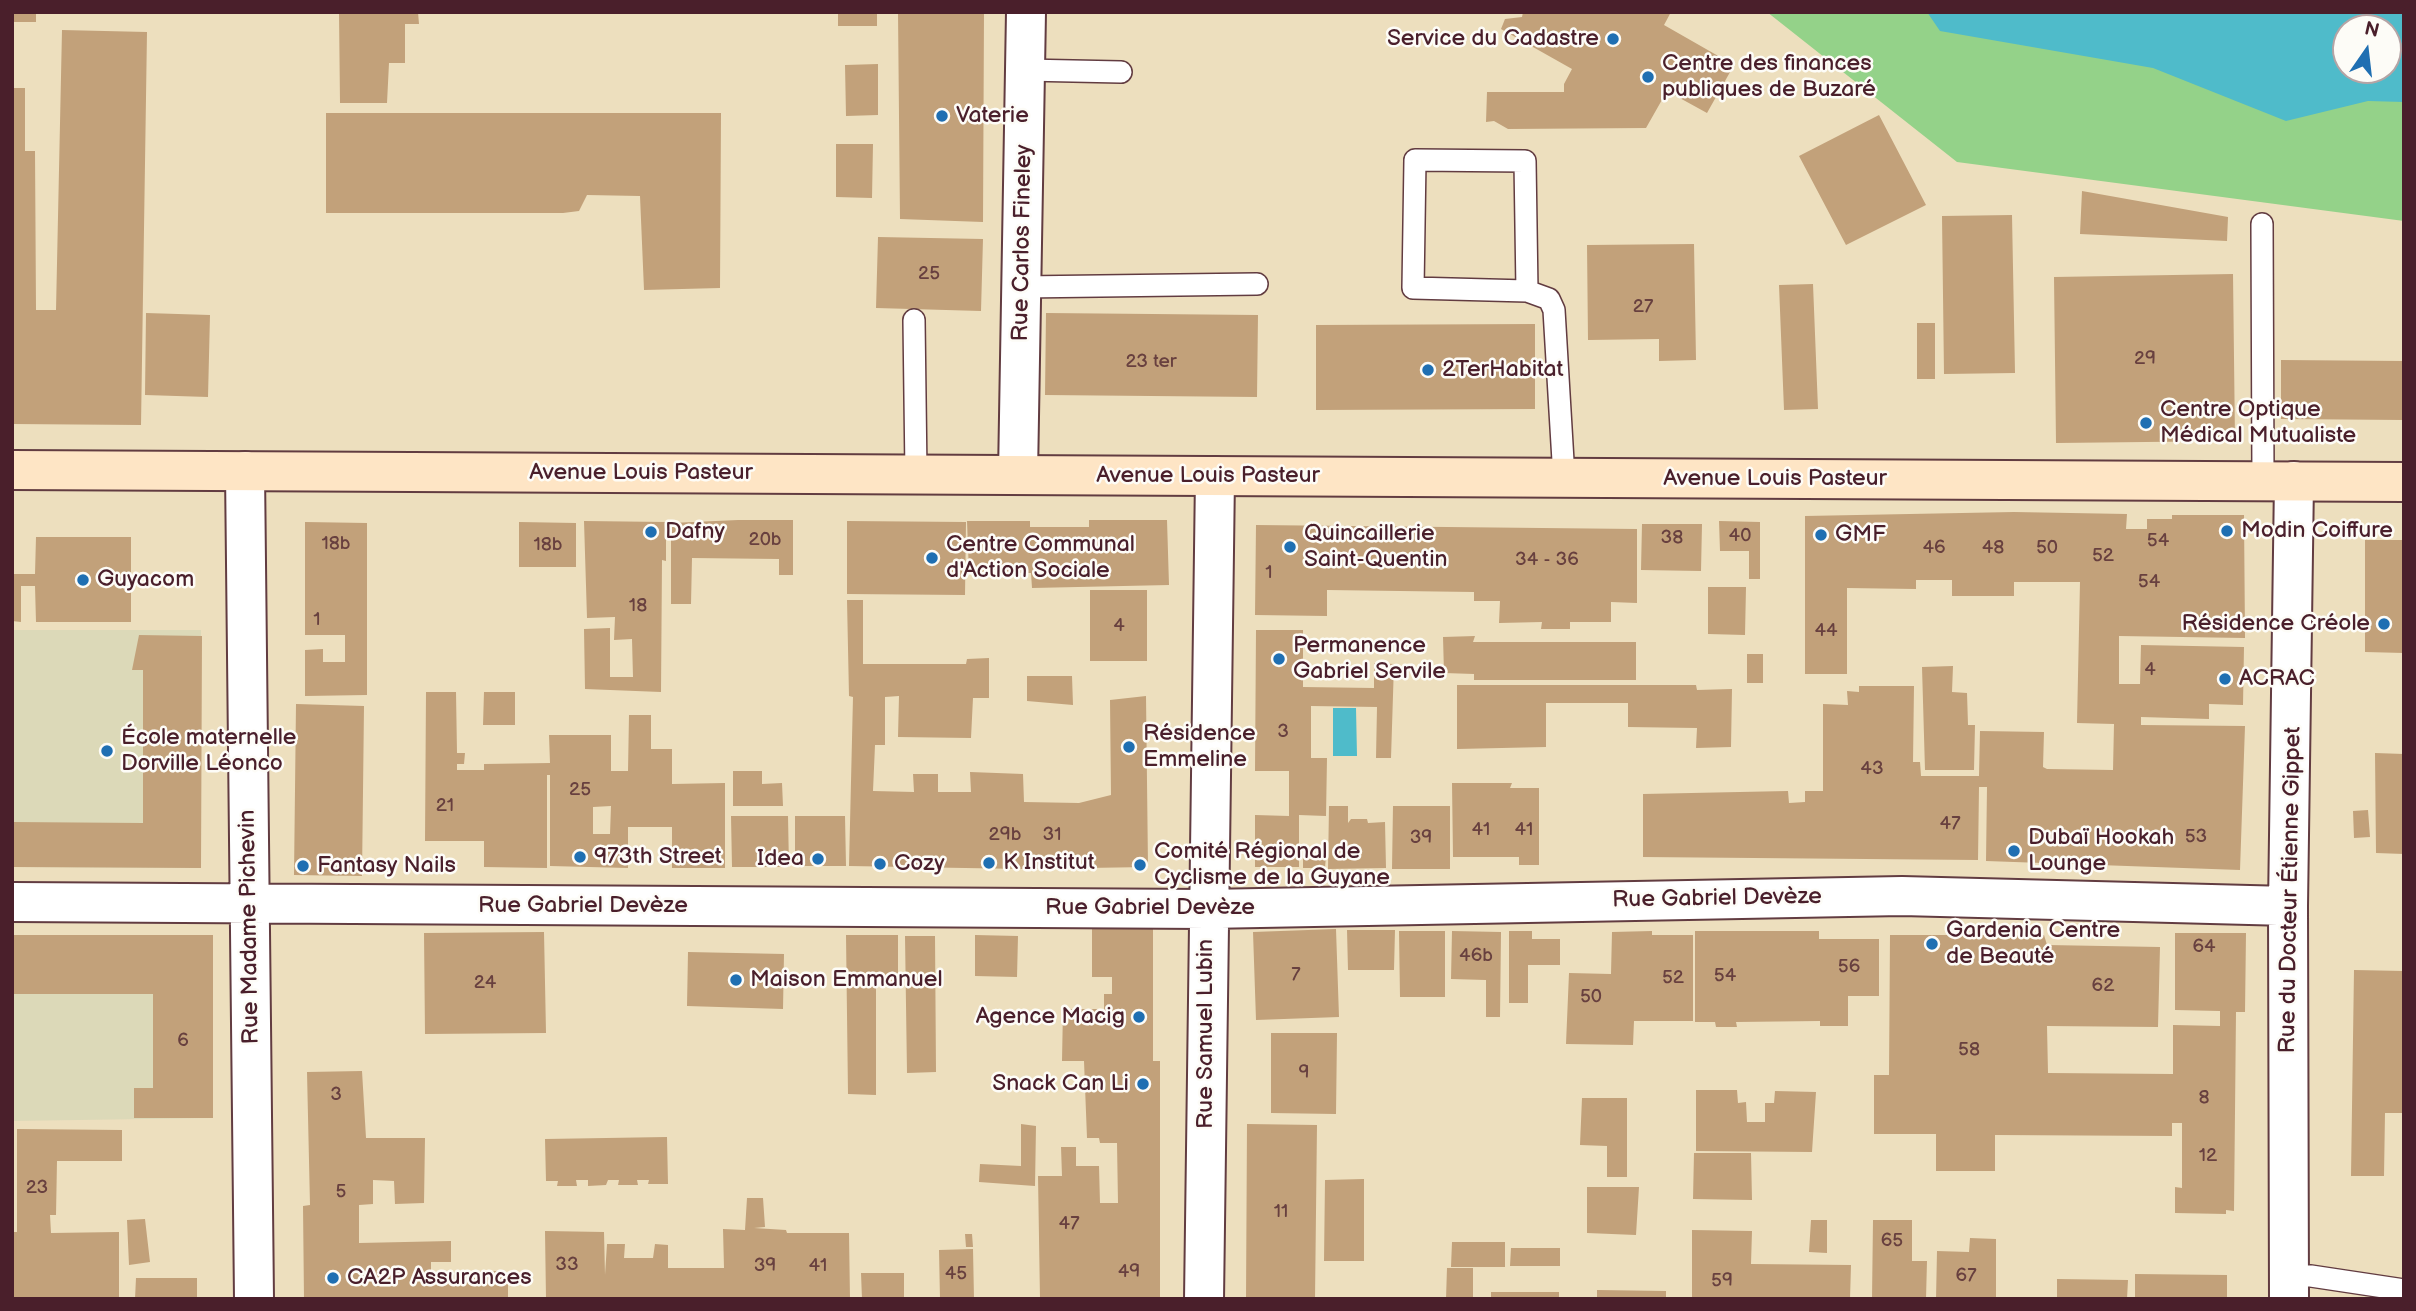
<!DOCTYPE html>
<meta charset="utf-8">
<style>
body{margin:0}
#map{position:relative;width:2416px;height:1311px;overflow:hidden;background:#eddfbe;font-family:"Balsamiq Sans",sans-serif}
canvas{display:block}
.frame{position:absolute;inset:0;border:14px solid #4a1f2b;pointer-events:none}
.north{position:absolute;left:2332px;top:14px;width:70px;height:70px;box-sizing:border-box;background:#fdfcf7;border:2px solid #b5a4a5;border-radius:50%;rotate:14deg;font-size:19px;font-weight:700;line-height:28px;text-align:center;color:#4a1f2b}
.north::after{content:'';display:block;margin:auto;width:24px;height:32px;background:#1f6fb2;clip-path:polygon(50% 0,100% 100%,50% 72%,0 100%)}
</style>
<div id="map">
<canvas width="2416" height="1311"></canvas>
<div class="frame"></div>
<div class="north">N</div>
</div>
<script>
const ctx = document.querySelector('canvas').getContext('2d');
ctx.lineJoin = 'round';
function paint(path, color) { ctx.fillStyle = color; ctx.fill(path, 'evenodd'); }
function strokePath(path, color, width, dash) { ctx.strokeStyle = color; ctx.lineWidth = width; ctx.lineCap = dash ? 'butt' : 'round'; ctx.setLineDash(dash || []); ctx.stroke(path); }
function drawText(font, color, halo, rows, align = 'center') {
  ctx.font = font + ' "Balsamiq Sans",sans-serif'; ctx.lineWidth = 5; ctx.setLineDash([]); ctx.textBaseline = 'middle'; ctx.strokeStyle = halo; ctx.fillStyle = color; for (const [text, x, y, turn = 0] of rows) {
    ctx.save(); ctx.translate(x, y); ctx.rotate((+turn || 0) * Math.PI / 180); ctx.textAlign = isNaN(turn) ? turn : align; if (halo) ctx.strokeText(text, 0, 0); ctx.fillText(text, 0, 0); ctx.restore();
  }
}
paint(new Path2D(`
 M12,630h189v238l-189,-1z
 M12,935h201v183l-201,3z`), '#dcd9b8');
paint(new Path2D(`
 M1767,12h637v209l-447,-59zM2346,28h42v42h-42z`), '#94d289');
paint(new Path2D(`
 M1927,12h477v90l-36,-1 -82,20 -133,-53 -213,-37zM2346,28h42v42h-42z
 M1333,708h23l1,48h-24z`), '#4fbbca');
paint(new Path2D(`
 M12,12h24v10h-24z
 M339,12h79l1,12h-14v39h-16l-2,40h-47z
 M838,12h39v14h-39z
 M898,12h86l-1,210 -83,-3z
 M1523,12h148l-7,13 70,40 -27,48 -40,-22 -21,37 -138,1 -14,-8 -8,1 1,-30h77v-8l8,-15 -71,-40 4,-10 17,-2z
 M62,30l85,2 -6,393 -129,-1v-336h13v63h10l1,159h20z
 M878,64v51l-32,1 -1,-51z
 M326,113h395l-1,175 -76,2 -4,-94 -53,-1 -8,16 -16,2h-237z
 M1879,115l47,90 -80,40 -47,-89z
 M836,144h37l-1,54 -36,-1z
 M2082,191l146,26 -1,24 -147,-7z
 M2012,215l3,158 -71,1 -2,-158z
 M878,237l105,2 -2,72 -105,-3z
 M1694,244l2,116 -37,1v-22l-71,1 -1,-95z
 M2233,274l2,167 -179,2 -2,-166z
 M1813,284l5,125 -34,1 -5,-125z
 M146,313l64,2 -2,82 -63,-2z
 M1046,313l212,2 -1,82 -212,-2z
 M1917,323h18v56h-18z
 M1535,324v85l-219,1v-85z
 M2281,360l123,1v59l-123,-1z
 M2014,512l113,2 -1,15h21v-10h25v-4h72l1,123 -126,-2v48h21l1,-39 103,2 -1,58 -34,-1v15l-68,-2v8l104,1 -5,144 -254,-9 1,-74h-8l-1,73 -335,-3v-63l145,-3 1,12 16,-1v-11h18v-87l25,1 -1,-14 12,1v-6h55l-1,76h7l1,14h58l1,-45 64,1 -1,35 4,2 66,1 1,-46 -37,-1 3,-141h-66v14h-62v-16h-36v9l-69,-1v86h-42v-158z
 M738,520h55v55h-14v-16l-87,-1 -1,46h-20v-81z
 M1089,520h78l2,65 -137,3 -1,-15h-62l-2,-52h63v6h59z
 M584,521l82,1v39l-4,-1 -1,132 -76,-3 -1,-60 26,-1v49h23l-1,-38 -18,1 1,-23 -28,1z
 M847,521l119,1 -1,73 -118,-1z
 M1719,521l41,1v57h-11v-28h-29z
 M305,522l62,1v172l-62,1v-46l18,-1v13h22v-27h-40z
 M519,522l57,1v44h-57z
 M1642,524h60l-1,47 -60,-1z
 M1256,525l381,4v74l-26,-1v20h-41v7h-29l1,-7 -43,1 1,-22h-26v-9l-147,-2v26l-72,-1z
 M36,537h95v85h-95l-1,-36h-14v36l-9,-1v-47h23z
 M2365,540h39v113l-39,-1z
 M1708,587h38l-1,48 -37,-1z
 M1090,590h57v71h-57z
 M847,600h16v64h103l1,-5 22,-1v40h-16l-2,40 -73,-1 1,-41 -14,1v48h-10l-2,46 41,1 -1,-18h25v18h33l-1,-20 53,2 1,28 55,1 32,-8 -1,-95 36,-4 2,171 -125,2 -174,-3 4,-169 -4,-1z
 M1256,630h47v57l71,1v-25l20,1 -3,94h-15l1,-51 -66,-1v52h16l-1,58 -27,-1v52h-44v-52l34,1v-45h-34z
 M139,635l63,1 -1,232 -189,-1v-45l131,1v-153h-11z
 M1475,636l-2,6h163v38h-162v-6l-30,-1 -1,-36z
 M1747,654h16v29h-16z
 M1953,666l-1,26 15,1 1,32h7l-1,45h-49l-3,-103z
 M1027,676h45l1,29 -46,-4z
 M1457,685h239l1,5 35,-1 -1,58 -35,1 1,-20 -69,-1v-24h-82v44l-89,2z
 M426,692h30l1,61h8l-1,11h-7v6h27v-6l66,-1 -1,-28h62v36h17l1,-56h22v34h21v35l53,-1v85h-53v-41h-44v41l-78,-2v-91h-3v93l-63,-1v-26h-59zM611,806l-1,28h-17v-27z
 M484,692h31v33h-32z
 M296,704l68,2 -2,170 -68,-1z
 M2375,753l29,1v100l-28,-1z
 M733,771h29v13l20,-1 1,23h-50z
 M1452,783h60l-2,5h29v77h-20v-8h-66z
 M1329,806h19v17l3,-4h16l1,4 17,-1 1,46 -58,1z
 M1393,806h57v63h-58z
 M2368,810l2,27 -16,1 -1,-27z
 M731,816h57l1,51h-57z
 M795,816h50l1,50h-51z
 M1303,856h23l-1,12h-22z
 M1092,925l61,1v135h7v238h-120l-2,-123h24l-1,-29h15v19h23l1,37h18l-1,-60h-17l-1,-5h-12l-3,-77h-22l1,-52h41v-15h8v-17h-20z
 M1336,929l3,88 -83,3 -3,-88z
 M1347,930h48l-1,40h-46z
 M1399,931h46v66h-45z
 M1452,931l49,1 -1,85h-14v-37l-35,-1z
 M1509,931h23v8h28v26h-32v38h-19z
 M1652,931v4h41v86h-59l-1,24 -67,-1 3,-71 42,1 1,-42z
 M1695,931h124v8h60v57h-31v30h-28v-5l-84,1 1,5h-21l-1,-5h-20z
 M544,932l2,101 -121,1 -1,-101z
 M2175,933h71l-1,79h-9l-2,199 -8,-1v4l-51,-1v-26l7,1v-65h-10v13l-177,-1v36h-59v-37h-62v-59h15l1,-140h154l3,10 113,2 -2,80 -111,-1 1,47 125,1v-49l47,1v-15l-45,-1z
 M12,935h201v183h-79v-30h19v-94h-141z
 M846,935h52v50l-22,1v109l-28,-1z
 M975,935l43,1 -1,41 -42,-1z
 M905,936h30l1,136 -29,1z
 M688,952l96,2 -1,55 -96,-3z
 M2354,970l50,1v142h-19l-1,63h-33z
 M1271,1033h66l-1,81 -65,-1z
 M362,1071l4,67h59l-1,65 -29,1 -1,-23 -21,-1v24l-14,1v38l92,-2v21h-20v10l67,-1v6h10v22h-204l-1,-93 7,-1 -3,-133z
 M1696,1090h41l1,13 8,-1 1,20h18v-19h9l1,-12 41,1 -4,60 -116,-1z
 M1582,1098h45v79h-20v-31l-27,-1z
 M1021,1124l15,2 -1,60 -56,-4 1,-18 41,2z
 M1247,1124l70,1 -2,174h-69z
 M17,1129l105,1v31h-65l-1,54h-6l1,18 68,-1v67h-107v-67h5z
 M667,1137l1,47h-20l1,-4h-12l1,5h-20l1,-5h-11l-2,5 -18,1v-6h-12l1,6h-20l1,-5h-12l-1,-42z
 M1694,1153h57l1,47 -59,-1z
 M1364,1179v82h-40l1,-81z
 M1587,1187h52l-3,48 -49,-2z
 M747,1198h16l2,29 -11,1 32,2 1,3h62l1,66h-304l-1,-68 59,1 1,43 2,-31h18l-1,14h29l2,-14 13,1v23h56l-1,-39 22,1z
 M145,1219l5,43 -21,3 -2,-45z
 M1811,1220h16v33l-18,-1z
 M1873,1220h39v41h15l-1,38h-54z
 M1692,1230l60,1 -1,33 100,1 -1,34h-158z
 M965,1234h7l1,13h-7z
 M1970,1238l26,1v60h-60l1,-48 32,1z
 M1452,1242h53v25h-54z
 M1511,1248h49v18h-50z
 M973,1249l1,50h-34l-1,-49z
 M1447,1268h26v31h-27z
 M861,1273h43v26h-42z
 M2135,1274l92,1v24h-92z
 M136,1278h61v21h-62z
 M2057,1279l71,1 -1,19h-70z
 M1597,1290l69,1v8h-69z
 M1491,1292h68v7h-68z`), '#c2a17a');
const lane = new Path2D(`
 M1025,70l96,2
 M2262,224l1,257
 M1022,287l235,-3
 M1527,291l-2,-130 -110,-1 -2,128 114,3 22,8 5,11 10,168
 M914,320l2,154
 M2290,1276h21l93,14`);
const street = new Path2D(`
 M245,471l9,828
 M1018,474l8,-462
 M12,902l1195,7 695,-13 386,10
 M1204,1299l11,-823
 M2289,1299l-1,-393 6,-425`);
const secondary = new Path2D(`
 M12,470l2392,12`);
strokePath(lane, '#623c41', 24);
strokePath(street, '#623c41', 42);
strokePath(secondary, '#623c41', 42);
strokePath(lane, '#fff', 21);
strokePath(street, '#fff', 38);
strokePath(secondary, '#fee5c5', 38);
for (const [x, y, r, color] of [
 [1613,39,7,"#1f6fb2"],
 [1648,77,7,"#1f6fb2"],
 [942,116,7,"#1f6fb2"],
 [1428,370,7,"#1f6fb2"],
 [2146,423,7,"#1f6fb2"],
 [2227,531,7,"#1f6fb2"],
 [651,532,7,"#1f6fb2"],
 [1821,535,7,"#1f6fb2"],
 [1290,547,7,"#1f6fb2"],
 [932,558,7,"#1f6fb2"],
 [83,580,7,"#1f6fb2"],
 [2384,624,7,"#1f6fb2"],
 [1279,659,7,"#1f6fb2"],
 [2225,679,7,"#1f6fb2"],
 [1129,747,7,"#1f6fb2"],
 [107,751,7,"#1f6fb2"],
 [2014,851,7,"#1f6fb2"],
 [580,857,7,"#1f6fb2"],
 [818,859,7,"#1f6fb2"],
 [989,863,7,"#1f6fb2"],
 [880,864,7,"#1f6fb2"],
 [1140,865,7,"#1f6fb2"],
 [303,866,7,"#1f6fb2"],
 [1932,944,7,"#1f6fb2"],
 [736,980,7,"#1f6fb2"],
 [1139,1017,7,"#1f6fb2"],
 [1143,1084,7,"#1f6fb2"],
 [333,1278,7,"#1f6fb2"]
]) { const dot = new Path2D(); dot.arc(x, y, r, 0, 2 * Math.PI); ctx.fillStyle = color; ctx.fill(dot); strokePath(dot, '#fdfcf7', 2.5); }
drawText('19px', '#68403f', null, [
 ["25",929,274],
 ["27",1643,307],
 ["29",2145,359],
 ["23 ter",1151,362],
 ["40",1740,536],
 ["38",1672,538],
 ["20b",765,540],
 ["54",2158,541],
 ["18b",336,544],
 ["18b",548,545],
 ["46",1934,548],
 ["48",1993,548],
 ["50",2047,548],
 ["52",2103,556],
 ["34 - 36",1547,560],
 ["1",1269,573],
 ["54",2149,582],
 ["18",638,606],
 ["1",317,620],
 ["4",1119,626],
 ["44",1826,631],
 ["4",2150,670],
 ["3",1283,732],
 ["43",1872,769],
 ["25",580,790],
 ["21",445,806],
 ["47",1950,824],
 ["41",1481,830],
 ["41",1524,830],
 ["29b",1005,835],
 ["31",1052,835],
 ["53",2196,837],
 ["39",1421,838],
 ["64",2204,947],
 ["46b",1476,956],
 ["56",1849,967],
 ["7",1296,975],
 ["54",1725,976],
 ["52",1673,978],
 ["24",485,983],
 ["62",2103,986],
 ["50",1591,997],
 ["6",183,1041],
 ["58",1969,1050],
 ["9",1304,1073],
 ["3",336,1095],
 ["8",2204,1098],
 ["12",2208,1156],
 ["23",37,1188],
 ["5",341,1192],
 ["11",1281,1212],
 ["47",1069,1224],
 ["65",1892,1241],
 ["33",567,1265],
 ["39",765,1266],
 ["41",818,1266],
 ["49",1129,1272],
 ["45",956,1274],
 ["67",1966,1276],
 ["59",1722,1281]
]);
drawText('23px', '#4a1f2b', '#fdfcf7', [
 ["Service du Cadastre",1599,39,"right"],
 ["Centre des finances",1662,64],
 ["publiques de Buzaré",1662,90],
 ["Vaterie",956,116],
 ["2TerHabitat",1442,370],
 ["Centre Optique",2160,410],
 ["Médical Mutualiste",2160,436],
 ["Modin Coiffure",2241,531],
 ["Dafny",665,532],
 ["Quincaillerie",1304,534],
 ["Saint-Quentin",1304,560],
 ["GMF",1835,535],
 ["Centre Communal",946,545],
 ["d'Action Sociale",946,571],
 ["Guyacom",97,580],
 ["Résidence Créole",2370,624,"right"],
 ["Permanence",1293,646],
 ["Gabriel Servile",1293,672],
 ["ACRAC",2239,679],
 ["Résidence",1143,734],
 ["Emmeline",1143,760],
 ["École maternelle",121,738],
 ["Dorville Léonco",121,764],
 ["Dubaï Hookah",2028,838],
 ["Lounge",2028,864],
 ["Comité Régional de",1154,852],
 ["Cyclisme de la Guyane",1154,878],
 ["973th Street",594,857],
 ["Idea",804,859,"right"],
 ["K Institut",1003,863],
 ["Cozy",894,864],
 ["Fantasy Nails",317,866],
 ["Gardenia Centre",1946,931],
 ["de Beauté",1946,957],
 ["Maison Emmanuel",750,980],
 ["Agence Macig",1125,1017,"right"],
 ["Snack Can Li",1129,1084,"right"],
 ["CA2P Assurances",347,1278]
], 'left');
drawText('23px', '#4a1f2b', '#fdfcf7', [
 ["Rue Carlos Fineley",1023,243,-89],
 ["Avenue Louis Pasteur",641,473],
 ["Avenue Louis Pasteur",1208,476],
 ["Avenue Louis Pasteur",1775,479],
 ["Rue du Docteur Étienne Gippet",2291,890,-89],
 ["Rue Gabriel Devèze",1717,899,-1],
 ["Rue Gabriel Devèze",583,906],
 ["Rue Gabriel Devèze",1150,908],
 ["Rue Madame Pichevin",250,927,-91],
 ["Rue Samuel Lubin",1206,1034,-90]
]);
</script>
